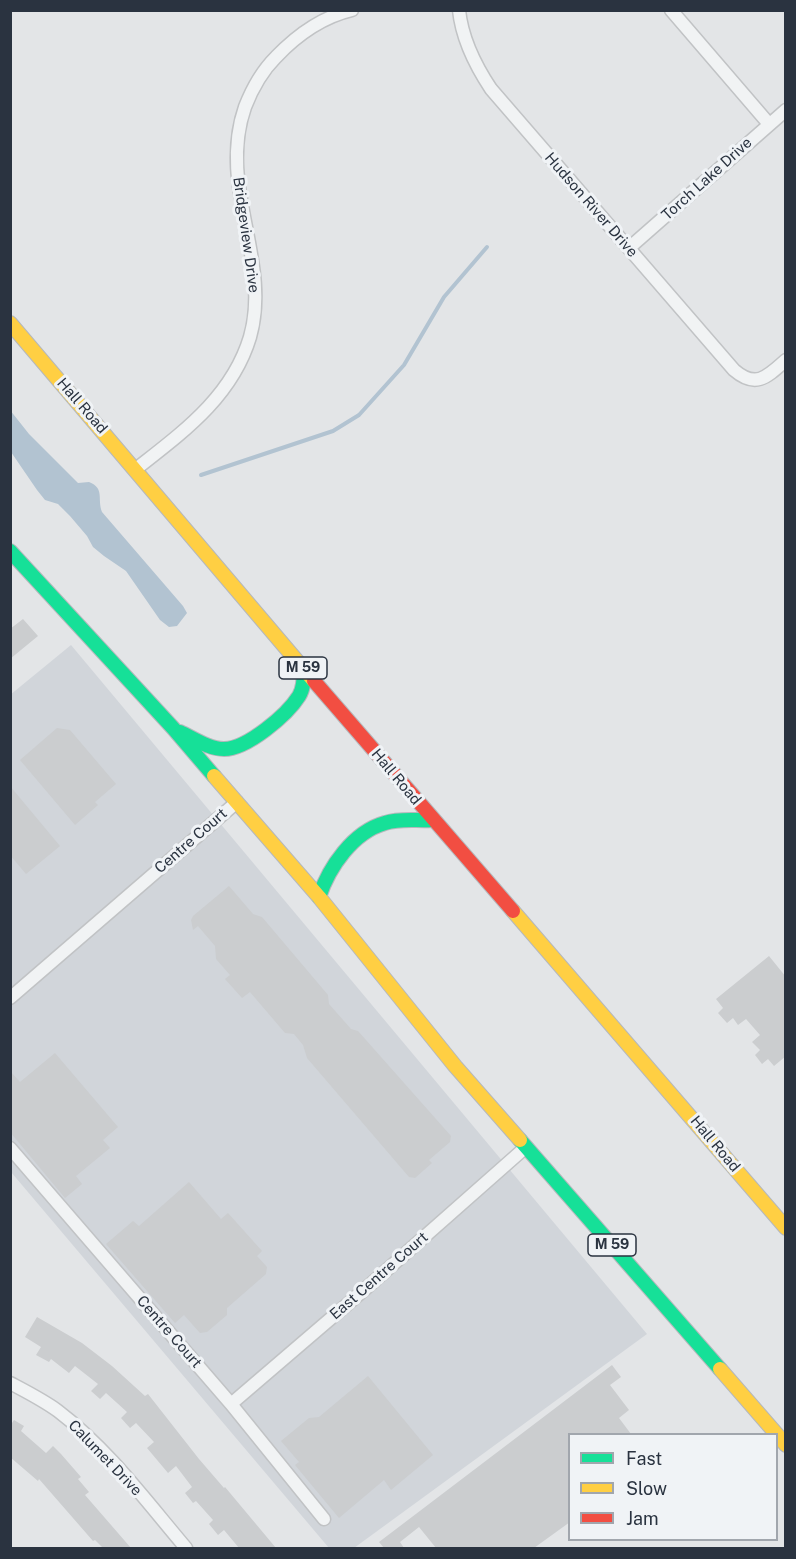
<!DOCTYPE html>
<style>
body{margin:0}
#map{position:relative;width:796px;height:1559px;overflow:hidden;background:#e3e5e7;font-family:"Public Sans",sans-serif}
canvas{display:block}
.frame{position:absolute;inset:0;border:12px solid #2a3340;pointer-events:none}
.legend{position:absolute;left:568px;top:1433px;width:210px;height:108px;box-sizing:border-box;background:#f0f3f6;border:2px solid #a1a6ad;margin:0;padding:8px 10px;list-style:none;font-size:18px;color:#2a3340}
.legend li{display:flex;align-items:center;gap:12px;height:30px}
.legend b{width:30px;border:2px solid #a1a6ad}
</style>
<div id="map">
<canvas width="796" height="1559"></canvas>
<div class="frame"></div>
<ul class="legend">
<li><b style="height:8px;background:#16e098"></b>Fast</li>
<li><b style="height:8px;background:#ffcf43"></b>Slow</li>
<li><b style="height:8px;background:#f24e42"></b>Jam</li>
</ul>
</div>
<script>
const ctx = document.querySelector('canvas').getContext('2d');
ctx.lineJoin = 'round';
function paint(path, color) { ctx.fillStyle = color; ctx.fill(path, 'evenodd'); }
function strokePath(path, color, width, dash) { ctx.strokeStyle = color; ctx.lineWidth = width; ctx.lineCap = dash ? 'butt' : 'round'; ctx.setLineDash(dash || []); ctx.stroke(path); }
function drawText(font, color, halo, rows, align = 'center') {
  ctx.font = font + ' "Public Sans",sans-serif'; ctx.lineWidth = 6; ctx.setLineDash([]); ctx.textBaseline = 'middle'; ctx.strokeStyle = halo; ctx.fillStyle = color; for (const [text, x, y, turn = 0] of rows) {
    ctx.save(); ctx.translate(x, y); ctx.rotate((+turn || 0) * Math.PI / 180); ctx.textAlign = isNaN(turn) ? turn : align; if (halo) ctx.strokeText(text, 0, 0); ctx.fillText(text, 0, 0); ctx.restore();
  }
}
paint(new Path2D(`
 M71,645l576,689 -293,214h-25l-318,-376 -1,-477z`), '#d1d5da');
paint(new Path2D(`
 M10,410l19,24 49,49 11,-1c16,6 8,17 13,30l81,94 4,7 -10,13 -8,1 -9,-7 -34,-49 -22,-15 -11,-9 -6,-11 -17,-20 -12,-12 -13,-4 -8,-10 -26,-38z`), '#b2c3d1');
strokePath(new Path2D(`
 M201,475l132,-44 26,-16 45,-50 40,-68 43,-50`), '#b2c3d1', 4);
paint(new Path2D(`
 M23,619l15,17 -28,23v-30z
 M57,728l13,2 46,54 -21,18 3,3 -23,20 -55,-65z
 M10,786l50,60 -34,28 -16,-19z
 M229,886l24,28 9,3 66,78 1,9 22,25 7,2 93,105 -1,6 -21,18 3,3 -17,15 -6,-1 -102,-119 -4,-13 -9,-11 -9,-1 -35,-41 -8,6 -17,-19 5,-4 -14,-16 -1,-13 -17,-20 -5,4 -2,-10 2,-4z
 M769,956l17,21v79l-12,10 -6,-7 -6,5 -7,-9 5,-5 -8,-8 8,-7 -14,-16 -8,6 -5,-7 -6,5 -9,-10 5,-5 -7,-9z
 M55,1053l63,74 -15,13 7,8 -34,28 6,8 -17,14 -55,-66v-61l10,11z
 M189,1182l32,37 7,-6 34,38 -5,5 10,11 -1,7 -39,34v7l-20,17 -7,1 -16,-18 -9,8 -69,-79 27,-23 6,5z
 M37,1317l45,26 30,23 33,30 3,-2 51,65 25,29 1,-1 51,61h-37l-15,-18 -6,5 -9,-11 4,-4 -17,-19 -3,2 -8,-10 7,-6 -16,-21 -8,7 -21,-25 7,-6 -18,-19 -6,5 -9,-10 6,-6 -21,-19 -6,6 -9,-8 7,-7 -23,-18 -6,7 -18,-14 -2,3 -13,-7 5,-8 -16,-10z
 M612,1365l9,12 -11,8 19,25 -10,8 12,16h-61v88l-36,26h-98l-17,-21 -19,15 4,6h-20l-5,-6z
 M368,1376l65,79 -42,35 -7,-10 -45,38 -44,-53 4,-3 -18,-21 28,-23 10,-1z
 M14,1420l10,6 -3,5 25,22 7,-7 8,8 20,23 -3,2 11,13 -4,3 46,53h-28l-8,-8 -2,1 -54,-62 -1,2 -28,-24v-35l2,1z`), '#cbcdcf');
const street = new Path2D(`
 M459,10c3,29 16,55 32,79l243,281c22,19 33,7 52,-10
 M671,10l98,114
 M629,248l157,-138
 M136,469c47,-37 96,-72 114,-132 22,-77 -33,-150 -5,-230 7,-18 17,-36 31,-50 21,-22 46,-40 76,-47
 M10,998l227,-196
 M10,1148l221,256 93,115
 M10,1383c17,9 33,17 48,28 50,38 88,90 128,137
 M231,1404l133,-114 162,-143`);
const fast = new Path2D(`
 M10,551l163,177 41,48
 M180,732c13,6 29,17 44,17 23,0 63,-34 75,-53 5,-8 5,-18 5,-27
 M319,897c10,-30 34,-65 66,-74 15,-5 32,-2 47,-3
 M520,1140l200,229`);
const slow = new Path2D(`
 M10,323l304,358
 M214,776l105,121 136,169 65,74
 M513,911l273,317
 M720,1369l66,76`);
const jam = new Path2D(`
 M314,681l199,230`);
strokePath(street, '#c1c3c5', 15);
strokePath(fast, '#b5b8bc', 16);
strokePath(slow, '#b5b8bc', 16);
strokePath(jam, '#b5b8bc', 16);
strokePath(street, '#f1f3f4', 12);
strokePath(fast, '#16e098', 14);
strokePath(slow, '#ffcf43', 14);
strokePath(jam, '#f24e42', 14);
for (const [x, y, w] of [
 [303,668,48],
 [612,1245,48]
]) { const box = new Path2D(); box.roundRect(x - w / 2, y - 11, w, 22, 4.5); ctx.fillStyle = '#f0f3f6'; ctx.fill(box); strokePath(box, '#2a3340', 1.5); }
drawText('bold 14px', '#2a3340', null, [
 ["M 59",303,668],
 ["M 59",612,1245]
]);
drawText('15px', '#2a3340', '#f0f3f6', [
 ["Torch Lake Drive",707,179,-42],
 ["Hudson River Drive",591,205,49],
 ["Bridgeview Drive",246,235,82],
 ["Hall Road",82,406,49],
 ["Hall Road",396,777,50],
 ["Centre Court",191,841,-41],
 ["Hall Road",715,1144,50],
 ["East Centre Court",379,1276,-41],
 ["Centre Court",169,1332,49],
 ["Calumet Drive",105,1458,46]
]);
</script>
